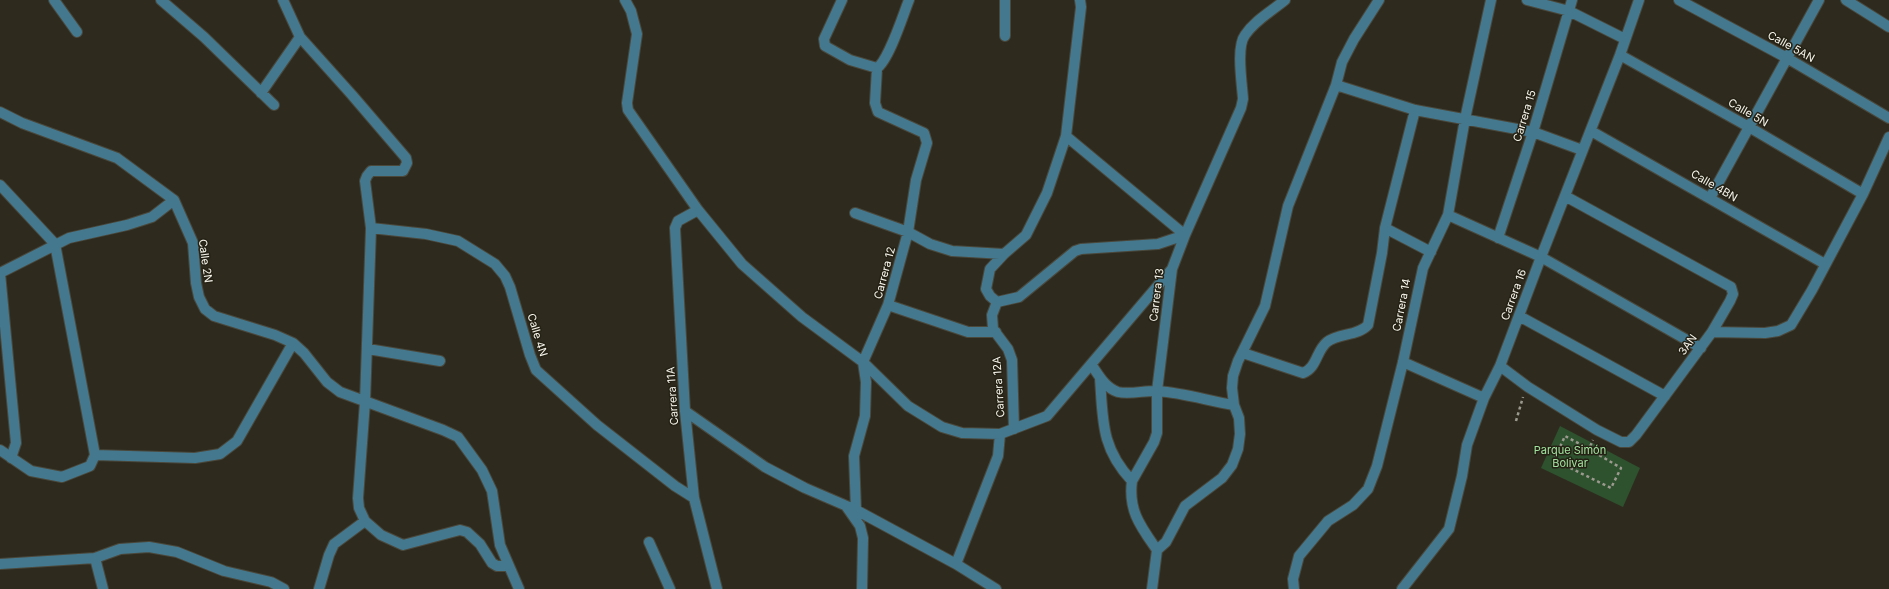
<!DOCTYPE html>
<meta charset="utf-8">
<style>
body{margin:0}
canvas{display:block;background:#2e2b1e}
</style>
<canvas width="1889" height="589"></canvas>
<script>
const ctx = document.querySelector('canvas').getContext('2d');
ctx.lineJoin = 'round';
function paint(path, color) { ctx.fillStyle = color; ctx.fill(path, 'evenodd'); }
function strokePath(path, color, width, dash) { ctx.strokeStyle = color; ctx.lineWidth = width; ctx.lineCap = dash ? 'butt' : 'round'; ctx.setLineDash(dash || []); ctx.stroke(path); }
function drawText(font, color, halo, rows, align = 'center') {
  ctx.font = font + ' Inter,sans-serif'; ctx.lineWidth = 3; ctx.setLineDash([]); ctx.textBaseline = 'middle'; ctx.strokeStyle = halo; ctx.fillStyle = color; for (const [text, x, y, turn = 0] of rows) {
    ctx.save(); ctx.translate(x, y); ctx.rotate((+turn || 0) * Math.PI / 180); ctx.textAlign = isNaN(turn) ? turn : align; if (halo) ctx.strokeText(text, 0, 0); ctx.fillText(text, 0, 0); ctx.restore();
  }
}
paint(new Path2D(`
 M1560,426l80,42 -17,39 -82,-39z`), '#2e512e');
const minor = new Path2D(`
 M54,0l23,32
 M161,0l43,37 70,68
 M283,0l17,37 52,58 54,63 1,5 -4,8h-32l-4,5 -2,5 6,47 -6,174 -7,96 1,10 6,13
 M625,0l6,11 6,23 -10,69 1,7 70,100 44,54 60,53 61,45 45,44 34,21 20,6 38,1 47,-18 125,-147
 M842,0l-18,39 1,7 25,14 27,8c12,-8 26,-53 32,-68
 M1080,0l1,7 -15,129 -19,57 -21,42 -22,19 -14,15 -4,20 4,7 7,6 22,-5 56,-46 6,-2 77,-5 27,-9
 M1527,0l42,11 56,28
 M1679,0l108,58 102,60
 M1846,0l43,27
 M1005,36v-36
 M1620,55l129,72 114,67
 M1336,85l79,25 118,22 49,18
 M261,93l39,-56
 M0,112l22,11 95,35 57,42 19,43 3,40 3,14 6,12 9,7 61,19 18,8 11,10 23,29 13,10 103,38 15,7 24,33 10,21 8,54 19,44
 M1591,131l234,133
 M1066,136l119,99
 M0,185l55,59 40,211 -5,11 -28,11 -31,-6 -31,-21
 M1710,198l109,-198
 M698,210l-20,11 -3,7 10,183 9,87 23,91
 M855,213l53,19 22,12 22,7 52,3
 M1448,215l93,42 160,91
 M371,228l55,6 32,7 37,23 10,12 5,11 20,68 6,15 61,55 78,61 19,12
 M1385,228l46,24
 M1498,238l35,-106 39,-132
 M0,273l69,-35 58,-13 25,-8 22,-17
 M0,273l16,170 -5,15
 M997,302l-5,13 1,14 15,20 4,11 2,69
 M888,305l80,27h28
 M1519,316l146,80
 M1712,332l53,1 13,-2 13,-6 21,-35 51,-96 26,-57
 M368,349l72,12
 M1243,353l60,20c14,-5 13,-22 24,-31 12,-9 31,-6 41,-17l14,-72 3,-25 30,-118
 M1403,362l81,36
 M1091,364c7,10 14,24 27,28 12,3 28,-2 40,-1 26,2 51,10 76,14
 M1500,366l28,21 69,43 24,12h8l7,-7 76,-103 18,-31 3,-7 -2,-7 -166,-91
 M1100,378c3,43 1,70 32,103
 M685,411l80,56 40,21 51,22 100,54 40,25
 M95,455l100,3 25,-4 17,-13 56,-98
 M846,506l14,20 3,12 -1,51
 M856,510l-2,-54 11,-40 1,-34 -3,-20 25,-57 20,-73 8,-52 11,-37 -3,-10 -46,-21 -3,-9 2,-35
 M649,542l21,47
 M1157,550l9,-8 19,-36 37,-28 10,-13 6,-16 2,-15 -1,-16 -5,-13 -2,-17 1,-12 5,-15 27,-55 23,-100 48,-121 6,-23 12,-23 25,-39
 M95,558l8,31
 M0,564l95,-6 25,-9 29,-2 28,5 47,19 47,11 13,7
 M956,564l42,-108 2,-22
 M319,589l10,-34 5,-11 31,-23 16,14 22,10 57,-15 7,2 13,12 12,19 5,3h11
 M1152,589l5,-39c-16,-23 -29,-39 -25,-69l22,-39 3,-9v-42l15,-122 13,-34 56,-127 2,-9c-1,-16 -7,-52 2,-64 10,-15 27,-24 40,-35
 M1294,589l-1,-10 6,-23 29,-35 25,-16 15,-16 9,-23 26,-104 20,-94 25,-53 17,-96 26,-119
 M1402,589l47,-60 13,-53 5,-31 17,-47 16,-32 41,-109 79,-202 19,-55`);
strokePath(minor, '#4a473b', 12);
strokePath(new Path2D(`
 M1516,421l7,-24
 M1589,449l32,19 -10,20 -57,-28 11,-24 24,13 4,-9`), '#9c9a8f', 2.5, [3, 3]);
strokePath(minor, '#44788e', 10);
drawText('11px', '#f7f5ec', '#252215', [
 ["Calle 5AN",1791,47,29],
 ["Calle 5N",1748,113,30],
 ["Carrera 15",1525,116,-73],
 ["Calle 4BN",1714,186,30],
 ["Calle 2N",205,261,82],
 ["Carrera 12",885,273,-75],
 ["Carrera 13",1157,295,-83],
 ["Carrera 16",1514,295,-70],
 ["Carrera 14",1402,305,-79],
 ["Calle 4N",537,335,73],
 ["3AN",1688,345,-54],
 ["Carrera 12A",999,387,-94],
 ["Carrera 11A",673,396,-94]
]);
drawText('11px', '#a0e39f', '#252215', [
 ["Parque Simón",1570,451],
 ["Bolivar",1570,464]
]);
</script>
